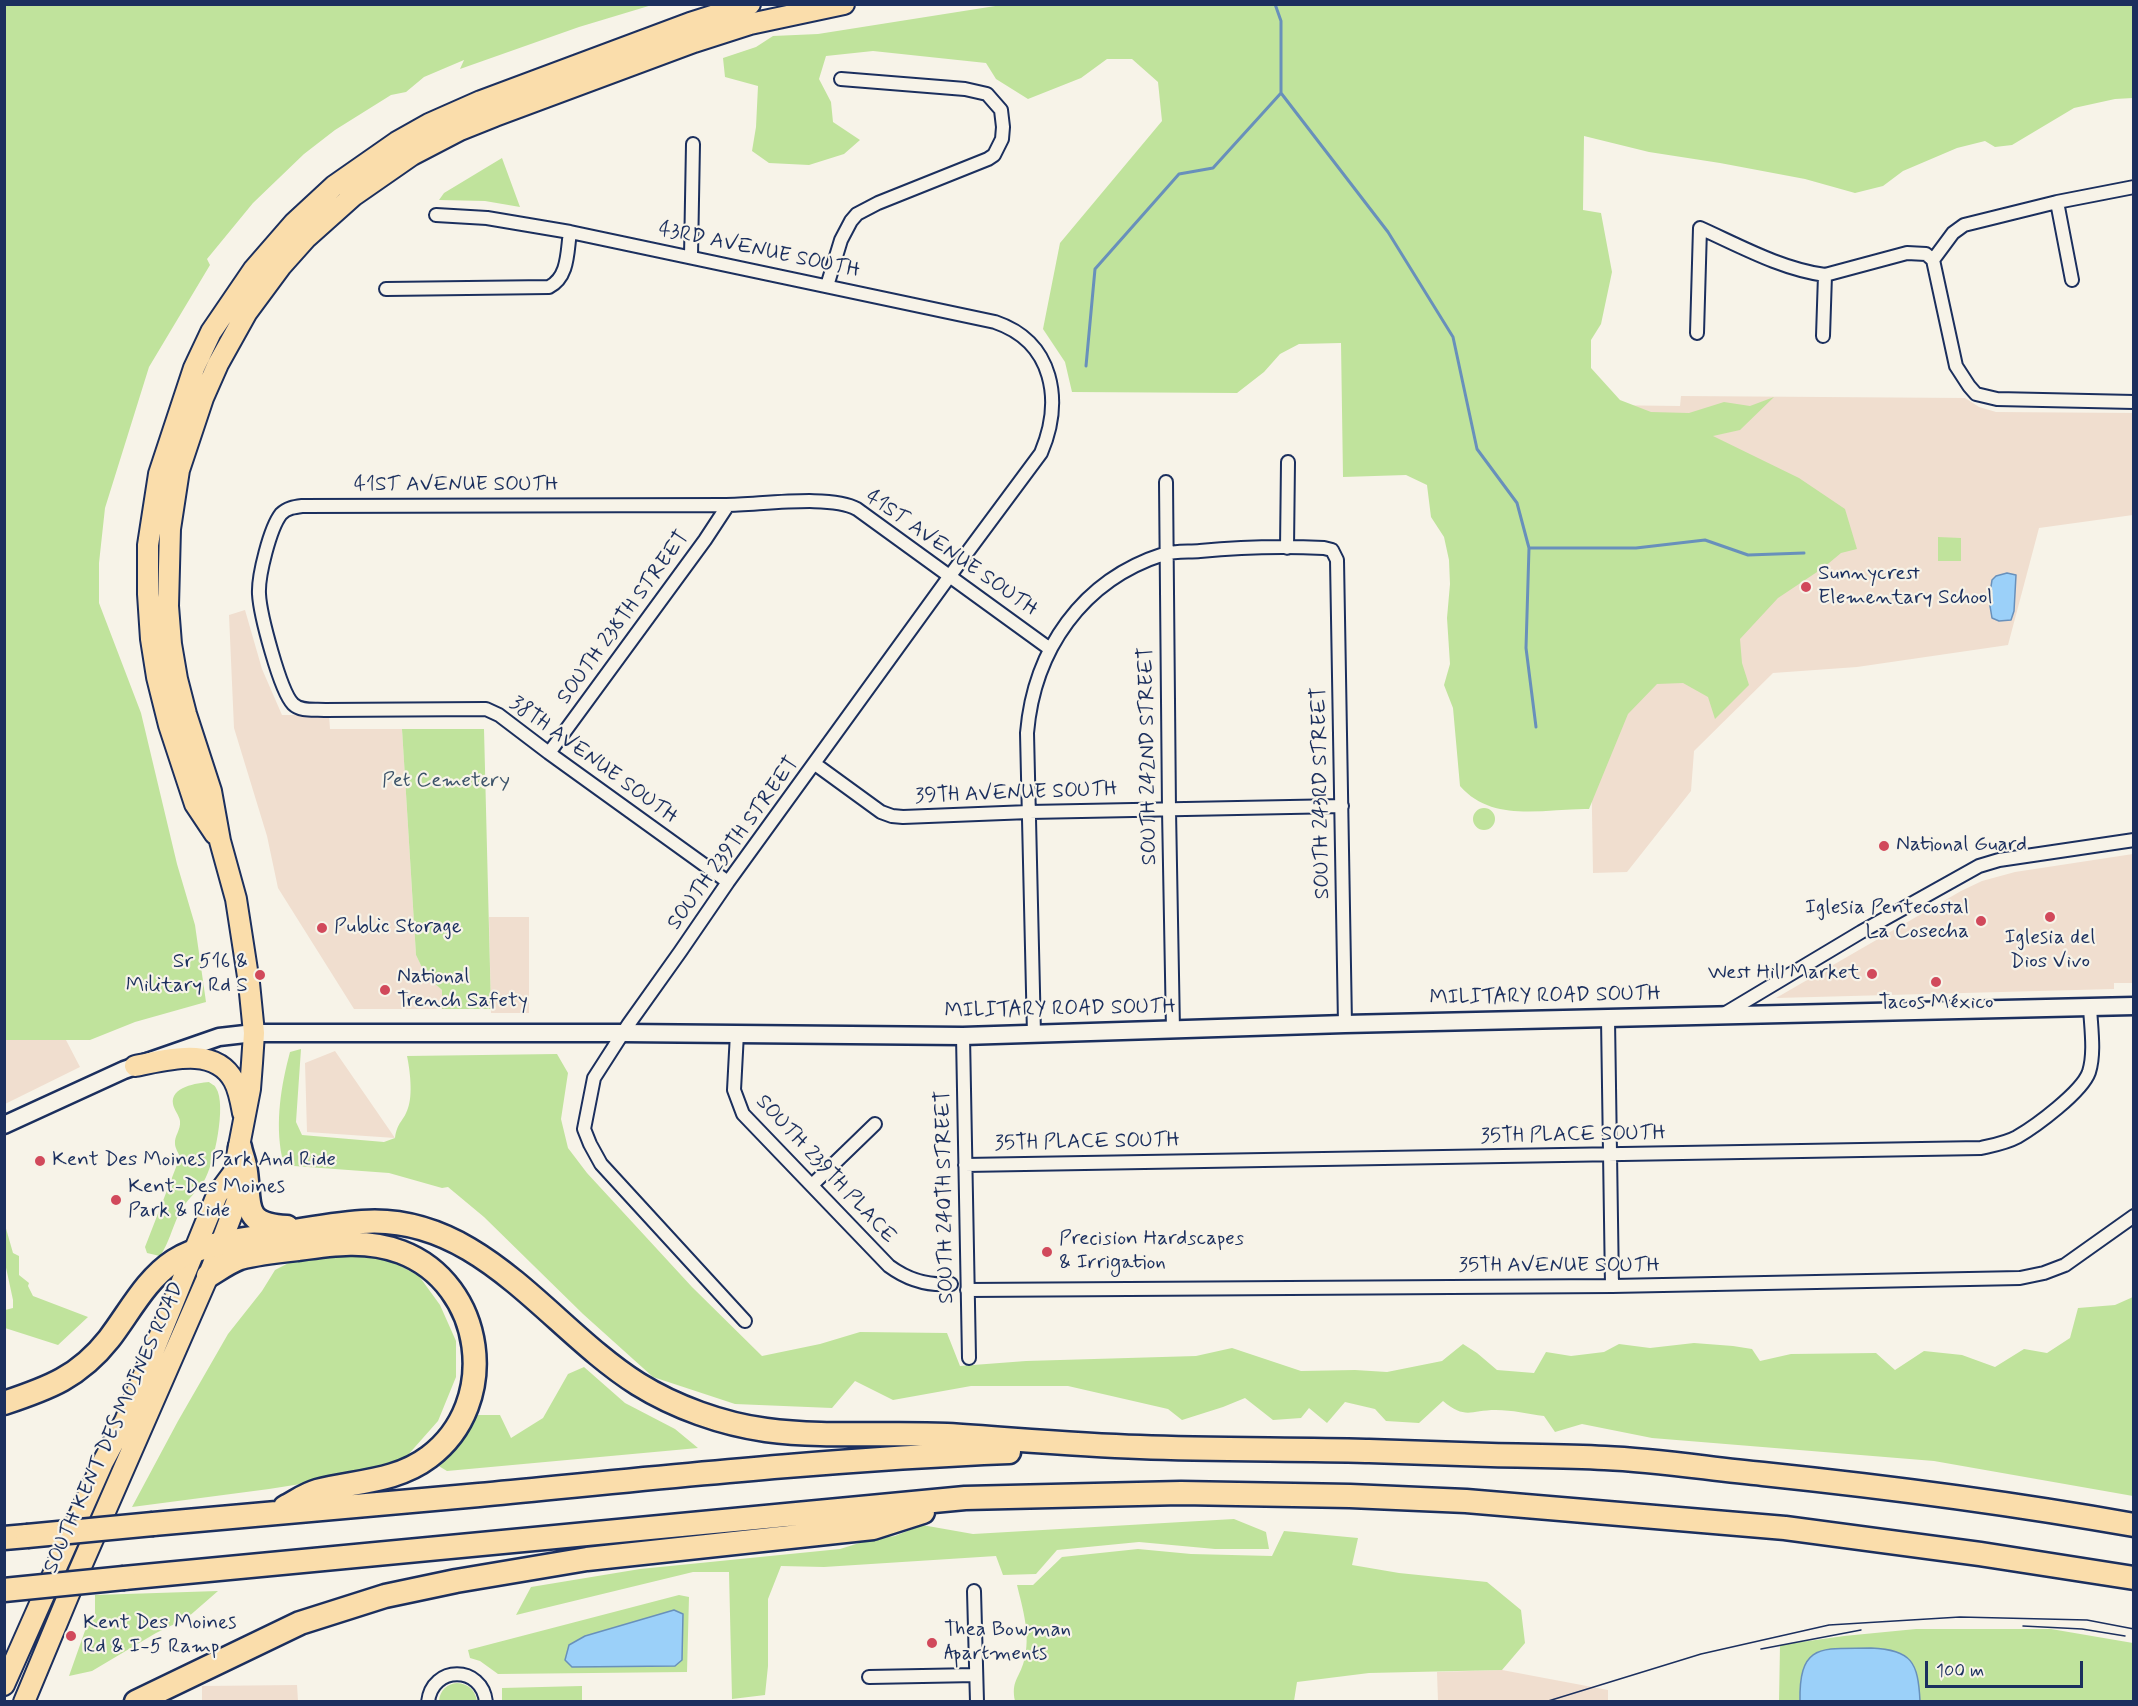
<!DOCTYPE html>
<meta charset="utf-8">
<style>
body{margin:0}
#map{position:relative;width:2138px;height:1706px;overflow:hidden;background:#f7f3e8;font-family:Mynerve,sans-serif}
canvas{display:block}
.frame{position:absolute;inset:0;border:6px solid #1b2f5e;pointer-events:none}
.scale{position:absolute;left:1925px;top:1661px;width:158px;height:27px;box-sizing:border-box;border:3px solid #1b2f5e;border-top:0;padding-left:8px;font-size:18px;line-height:21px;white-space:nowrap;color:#1b2f5e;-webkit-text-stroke:4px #f7f3e8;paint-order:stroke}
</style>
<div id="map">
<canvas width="2138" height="1706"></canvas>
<div class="frame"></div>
<div class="scale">100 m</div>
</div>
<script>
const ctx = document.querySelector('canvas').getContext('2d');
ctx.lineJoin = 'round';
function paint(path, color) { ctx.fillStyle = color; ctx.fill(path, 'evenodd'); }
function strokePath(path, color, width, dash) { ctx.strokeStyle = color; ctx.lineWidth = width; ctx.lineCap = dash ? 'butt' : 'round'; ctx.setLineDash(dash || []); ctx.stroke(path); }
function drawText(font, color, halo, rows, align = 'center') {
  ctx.font = font + ' Mynerve,sans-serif'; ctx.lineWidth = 4.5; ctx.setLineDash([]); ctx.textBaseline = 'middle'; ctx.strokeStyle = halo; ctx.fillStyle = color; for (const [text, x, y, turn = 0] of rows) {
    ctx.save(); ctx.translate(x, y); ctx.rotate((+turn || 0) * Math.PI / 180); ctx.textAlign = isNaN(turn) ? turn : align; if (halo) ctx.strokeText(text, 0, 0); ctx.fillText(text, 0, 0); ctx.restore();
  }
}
paint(new Path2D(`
 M1585,396l15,9 80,1 1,-10 284,2 14,9 17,5 137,1v102l-94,13 -31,117 -151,22 -84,6 -79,78 -3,40 -64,81 -34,1z
 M245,610l17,59 20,46h47l1,14h72l14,226 10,21 16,14v19h-88l-76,-121 -11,-52 -33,-108 -5,-113z
 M2133,854v129h-19v6l-338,9 185,-107 21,-10 33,-9z
 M489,917h40v96h-38z
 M5,1040h61l14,27 -75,37z
 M335,1051l60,87 -88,-6 -2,-69z
 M1502,1670l106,20v11h-170l-1,-29z
 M297,1685l1,16h-96v-15z`), '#f0decf');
paint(new Path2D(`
 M1008,4l1125,1v93l-18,1 -41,9 -62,37 -17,2 -10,-6 -28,7 -54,23 -20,15 -28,7 -50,-14 -85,-16 -71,-11 -65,-16 -1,74 18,3 11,59 -11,52 -10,16v28l29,32 31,12 38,1 35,-11 26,4 24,-9 -34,33 -27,6 86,42 46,31 12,40 -16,4 -18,15 -45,30 -38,41 2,24 7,22 -34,34 -7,-22 -25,-14 -26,1 -29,30 -39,95c-43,-1 -96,15 -129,-23l-7,-78 -9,-23 6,-21 -3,-46 3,-34 -1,-24 -5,-23 -13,-20 -4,-32 -21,-10 -63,2 -2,-134 -42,1 -19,10 -16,18 -27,21 -165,-1 -7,-30 -22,-33 17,-86 102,-122 -4,-39 -26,-23h-25l-26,19 -53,21 -32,-20 -10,-16 -113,-12 -47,5 -7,23 12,23 2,20 27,18 -16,14 -35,11 -40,-2 -17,-12 4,-24 2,-41 -33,-9 -2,-19 33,-11 17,-11 45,-2z
 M4,5h648l-73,22 -119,42 4,-9 -40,17 -18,15 -15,3 -56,35 -31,24 -51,49 -46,56 3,6 -61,102 -44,141 -6,55v40l42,110 36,151 18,61 11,77 -71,20 -45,18h-85z
 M502,158l18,49 -35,-6 -46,-1 5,-7z
 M1938,537l23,1v23h-23z
 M402,729h82l7,280h-49v-19l-16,-14 -10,-21z
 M1473 819a11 11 0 1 1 22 0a11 11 0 1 1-22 0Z
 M301,1049l-5,73 6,13 82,7 11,-4c2,-16 9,-17 13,-30 5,-13 2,-38 -1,-52l150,-2 11,19 -7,46 7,29 19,25 105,114 70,69 58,-12 40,-12 87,1 13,33 66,-5 170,-5 36,-8 69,23 54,-1 32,2 55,-11 21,-17 14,9 20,17 37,3 12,-21 25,4 33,-4 15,-8 31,4 44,-5 39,3 19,3 8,12 31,-7 85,-1 19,17 29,-19 38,4 33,12 29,-18 23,4 23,-15 8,-30 37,-3 18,-8v199l-199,-35 -282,-23 -70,-14 -27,8 -11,-16c-16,-2 -32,-6 -48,-6 -26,0 -30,10 -53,-9l-24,22 -33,-2 -11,-12 -30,-7 -18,21 -18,-15 -8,10 -28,2 -28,-22 -22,9 -41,13 -14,-11 -100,-23h-97l-78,14 -38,-19 -23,27 -97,-4 -82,-27 -70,-63 -99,-97 -36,-30 -6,1 -53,-15 -95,-7 -12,-9c-7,-35 -1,-71 8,-105z
 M209,1082c2,2 6,3 7,6 11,16 -2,77 -12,93 -8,12 -18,19 -25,33 -7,14 -10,29 -19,42l-13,-3 -2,-6 35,-90c-1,-3 -5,-9 -5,-13 -1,-8 6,-14 5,-23 -1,-6 -6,-11 -7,-17 -3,-17 24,-21 36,-22z
 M5,1225l8,28 6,3v19l10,8 -1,3 5,10 55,21 -30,28 -53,-17v-18l8,-2v-8l-8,-37z
 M310,1252l72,4 37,20 21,29 16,36v36l-18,44 -31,35 -43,18 -95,15 -137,18 46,-86 50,-87 34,-43 13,-21z
 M584,1367l41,36 50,26 23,19 -251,23 -10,-6 32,-50h31l11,23 32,-20 25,-44z
 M1234,1519l32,13 3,17h-54l-76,-7 -82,8 -21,24 -33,1 -7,-19 -172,11 -43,-1 -13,33v67l-3,29 -33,4 -3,-127h-36l-177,43 15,-28 109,-18 200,-20 29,-9 26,-4 27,-11 51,9z
 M1284,1531l74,7 -6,27 47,8 88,9 34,28 4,33 -23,27 -133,3 -72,9 -3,19h-279c-4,-20 4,-22 9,-40 7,-26 -1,-51 -7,-76h16l29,-28 76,-8 53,5 81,2z
 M218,1591l-31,27 -31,15 -64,38 -23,5 18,-51 8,-11v-19z
 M679,1595l10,2 -2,75 -189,2 -18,-13 -10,-3 -2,-8z
 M1916,1629h135l82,14v58l-354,1 1,-57 64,-9z
 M457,1683c12,1 18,7 20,18h-38c1,-11 8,-17 18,-18z
 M582,1686v15h-80v-13z`), '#c0e39c');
const water = new Path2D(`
 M2007,573l9,2 -2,36 -3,9 -12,1 -7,-3 -3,-18 3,-20 4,-4z
 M674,1610l9,4 -1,46 -7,6 -103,1 -7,-7 4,-15 16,-9z
 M1871,1648c41,2 47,14 49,53h-120c-1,-59 22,-52 71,-53z`);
paint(water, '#9bd0f9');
strokePath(water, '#6890bb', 1.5);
strokePath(new Path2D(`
 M1275,4l6,17v72l107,139 65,105 24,112 40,54 12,45 -3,100 10,79
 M1086,366l9,-97 84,-95 34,-6 68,-75
 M1529,548h107l69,-8 43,15 56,-2`), '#6890bb', 3);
const minor = new Path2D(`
 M2057,202l15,78
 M436,215l51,3 83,14 425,90c59,20 68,79 46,131l-92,124 -221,305 -48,70 -52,73 -34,53 -10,51 6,15 11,20 144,157
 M691,256l2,-112
 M1933,260l23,106 13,20 7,8 21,5 137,3
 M1933,260l20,-27 11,-8 93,-23 77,-15
 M827,286l14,-46 10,-19 6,-7 21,-11 110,-44 6,-4 8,-16 1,-12 -2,-17 -14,-16 -22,-5 -124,-10
 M386,289l163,-2c20,-10 18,-36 21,-55
 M1697,333l3,-105c40,18 81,41 125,47l82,-22 19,1 7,6
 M1823,336l2,-61
 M1166,482l3,328 4,220
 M1287,548l1,-86
 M549,753l156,-213 23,-35
 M815,764l66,48 11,4 11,1 126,-5 313,-6
 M728,882l-179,-129 -50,-38 -13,-6 -161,1c-10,-1 -24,2 -32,-6 -13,-13 -33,-90 -34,-110 -1,-18 11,-66 22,-80 6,-6 13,-7 21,-8 141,-1 283,0 424,-1 33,0 105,-11 131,4l193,140
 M1724,1014l137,-82 118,-66 20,-6 135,-20
 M1608,1019l4,267
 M737,1033l-3,57 9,24 146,152c19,14 38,20 62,18
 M1034,1034l-7,-301c7,-83 55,-153 137,-179 11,-3 25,-2 36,-3 41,-4 83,-5 124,-3l8,2 5,10 8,464
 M963,1036l6,322
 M965,1165l1016,-17c13,-3 25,-5 36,-11 19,-11 65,-45 72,-65 6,-19 2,-44 1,-65
 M812,1185l63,-61
 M967,1290l645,-4 408,-8 24,-5 21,-8 69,-49
 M974,1591l3,111
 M869,1677l107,-2
 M428,1702c4,-37 54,-37 58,0`);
const secondary = new Path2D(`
 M4,1125l120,-55 95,-33 35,-4h369l340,3 382,-12 789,-18`);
const trunk = new Path2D(`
 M215,834l-20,-30 -26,-79 -12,-48 -6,-38 -3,-45v-49l11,-71 35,-106 17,-36 43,-63 40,-46 40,-37 63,-44 32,-18 52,-23 209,-78 60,-19
 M135,1066c32,-6 80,-21 99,15 5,9 7,21 9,32
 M4,1685l99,-223 22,-41 92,-226 17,-23
 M24,1702l45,-108 143,-327 26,-69 -4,-26 16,-83 2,-26 2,-30 -5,-50 -13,-84 -16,-58 -9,-50 -25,-77 -9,-35 -6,-35 -3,-38 2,-77 9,-59 24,-72 15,-34 29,-52 34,-46 25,-28 47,-42 59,-41 48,-25 35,-14 199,-74 56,-18 94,-20`);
const motorway = new Path2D(`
 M240,1147c1,6 4,13 5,19 7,35 -7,59 42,61
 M208,1276c10,-6 21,-14 32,-18 19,-5 39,-7 58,-9 35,-5 69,-10 103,3 84,32 100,151 28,205 -33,25 -74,24 -112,34 -11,3 -22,11 -32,16
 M4,1403c45,-15 75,-26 105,-64 20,-26 37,-60 65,-78 28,-18 66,-21 98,-26 30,-5 60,-11 90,-13 118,-9 187,106 276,162 37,23 84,40 128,46 59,8 121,2 181,5 64,4 128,10 193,12 75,3 151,2 226,4 42,1 84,3 125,4 38,1 76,1 114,3 52,2 105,11 158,16 124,13 247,29 371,51
 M153,1524c109,-10 218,-19 326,-29 177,-17 353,-36 530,-43
 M4,1538l23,-2
 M124,1578l841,-80 216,-5 169,3 116,5 319,27 195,26 154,24
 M136,1702l164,-79 85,-27 71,-15 131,-22 286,-31 50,-16`);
strokePath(minor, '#1b2f5e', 16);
strokePath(secondary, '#1b2f5e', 21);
strokePath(trunk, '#1b2f5e', 24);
strokePath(motorway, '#1b2f5e', 27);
strokePath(minor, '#f7f3e8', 12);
strokePath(secondary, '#f7f3e8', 16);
strokePath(trunk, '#faddab', 20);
strokePath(motorway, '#faddab', 22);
strokePath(new Path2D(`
 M2023,1626l59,3 43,7
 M1761,1649l100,-19
 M1545,1702l156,-48 128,-29 131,-8 127,3 47,9`), '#1b2f5e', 1.5);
const motorwayBridge = new Path2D(`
 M27,1536l126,-12
 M4,1590l120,-12`);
strokePath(motorwayBridge, '#1b2f5e', 27, []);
strokePath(motorwayBridge, '#faddab', 22);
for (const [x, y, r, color] of [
 [1806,587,6,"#d1495b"],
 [1884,846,6,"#d1495b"],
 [2050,917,6,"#d1495b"],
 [1981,921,6,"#d1495b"],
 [322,928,6,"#d1495b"],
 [1872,974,6,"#d1495b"],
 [260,975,6,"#d1495b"],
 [1936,982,6,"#d1495b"],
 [385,990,6,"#d1495b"],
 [40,1161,6,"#d1495b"],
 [116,1200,6,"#d1495b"],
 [1047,1252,6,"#d1495b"],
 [71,1636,6,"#d1495b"],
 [932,1643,6,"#d1495b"]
]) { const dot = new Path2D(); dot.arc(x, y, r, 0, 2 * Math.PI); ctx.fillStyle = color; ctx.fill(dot); strokePath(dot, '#f7f3e8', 2); }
drawText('21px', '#1b2f5e', '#f7f3e8', [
 ["43RD AVENUE SOUTH",759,251,12],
 ["41ST AVENUE SOUTH",456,486],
 ["41ST AVENUE SOUTH",951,554,35],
 ["SOUTH 238TH STREET",624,618,-54],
 ["SOUTH 242ND STREET",1149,756,-91],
 ["38TH AVENUE SOUTH",593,761,36],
 ["SOUTH 243RD STREET",1322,793,-91],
 ["39TH AVENUE SOUTH",1016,794,-2],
 ["SOUTH 239TH STREET",734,844,-54],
 ["MILITARY ROAD SOUTH",1545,997,-1],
 ["MILITARY ROAD SOUTH",1060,1010,-1],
 ["35TH PLACE SOUTH",1573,1136,-1],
 ["35TH PLACE SOUTH",1087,1143,-1],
 ["SOUTH 239TH PLACE",825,1170,47],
 ["SOUTH 240TH STREET",946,1197,-91],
 ["35TH AVENUE SOUTH",1559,1267],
 ["SOUTH KENT DES MOINES ROAD",115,1428,-66]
]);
drawText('21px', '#1b2f5e', '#f7f3e8', [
 ["Sunnycrest",1818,575],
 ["Elementary School",1818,599],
 ["National Guard",1896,846],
 ["Iglesia Pentecostal",1969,909,"right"],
 ["La Cosecha",1969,933,"right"],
 ["Public Storage",334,928],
 ["Iglesia del",2050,939,"center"],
 ["Dios Vivo",2050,963,"center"],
 ["Sr 516 &",248,963,"right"],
 ["Military Rd S",248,987,"right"],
 ["West Hill Market",1860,974,"right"],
 ["National",397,978],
 ["Trench Safety",397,1002],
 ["Tacos México",1936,1004,"center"],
 ["Kent Des Moines Park And Ride",52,1161],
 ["Kent-Des Moines",128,1188],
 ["Park & Ride",128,1212],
 ["Precision Hardscapes",1059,1240],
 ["& Irrigation",1059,1264],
 ["Kent Des Moines",83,1624],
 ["Rd & I-5 Ramp",83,1648],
 ["Thea Bowman",944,1631],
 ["Apartments",944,1655]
], 'left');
drawText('21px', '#3c536a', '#f7f3e8', [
 ["Pet Cemetery",446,782]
]);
</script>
